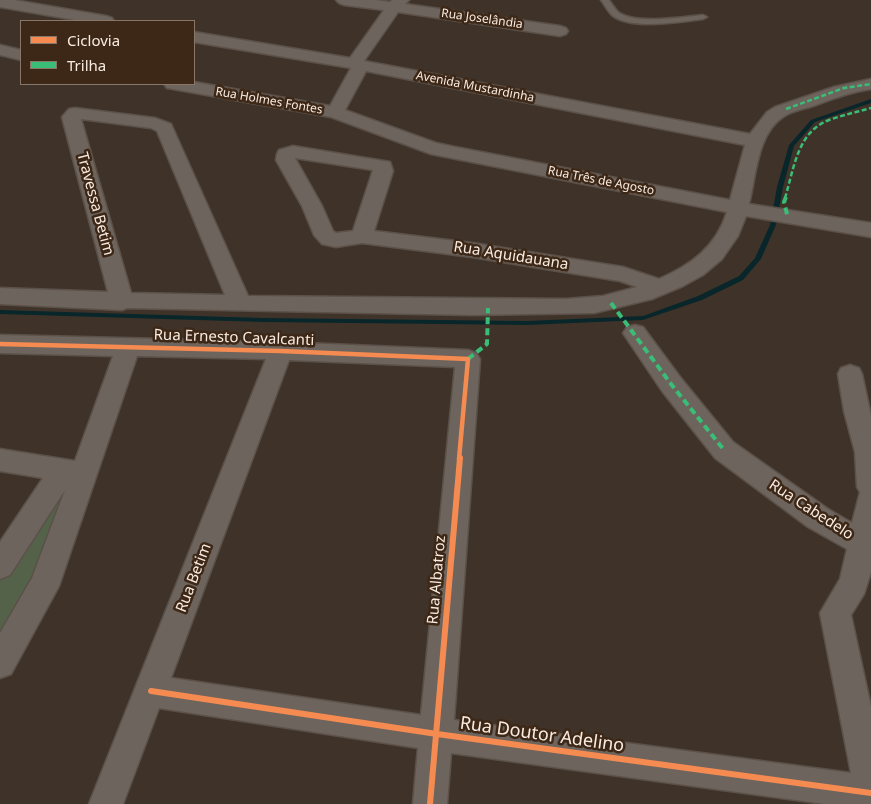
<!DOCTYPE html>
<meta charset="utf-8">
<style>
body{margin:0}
#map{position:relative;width:871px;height:804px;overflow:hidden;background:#3f3329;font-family:"Noto Sans",sans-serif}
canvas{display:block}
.legend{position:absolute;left:20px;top:20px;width:175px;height:65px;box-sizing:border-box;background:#3d2817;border:1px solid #887668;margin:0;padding:6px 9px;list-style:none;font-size:15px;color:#f9ebe1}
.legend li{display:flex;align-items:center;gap:10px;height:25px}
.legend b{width:25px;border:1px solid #887668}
</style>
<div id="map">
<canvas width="871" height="804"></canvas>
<ul class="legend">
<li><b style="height:6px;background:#f68b52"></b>Ciclovia</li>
<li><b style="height:6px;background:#3abd76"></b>Trilha</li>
</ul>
</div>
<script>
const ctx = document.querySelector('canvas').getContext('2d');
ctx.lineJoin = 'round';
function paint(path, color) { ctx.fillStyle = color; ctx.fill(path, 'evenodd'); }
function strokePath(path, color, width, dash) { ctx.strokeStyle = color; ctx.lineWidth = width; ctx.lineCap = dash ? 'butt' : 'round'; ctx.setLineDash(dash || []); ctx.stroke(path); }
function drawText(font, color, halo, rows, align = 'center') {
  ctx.font = font + ' "Noto Sans",sans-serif'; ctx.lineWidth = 5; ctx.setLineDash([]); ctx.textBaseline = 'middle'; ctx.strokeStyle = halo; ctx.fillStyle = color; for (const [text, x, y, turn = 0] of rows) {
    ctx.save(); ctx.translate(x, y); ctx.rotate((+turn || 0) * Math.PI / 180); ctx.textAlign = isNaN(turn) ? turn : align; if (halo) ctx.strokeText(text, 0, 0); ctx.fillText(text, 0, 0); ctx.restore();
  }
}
paint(new Path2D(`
 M80,465l-69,159 -11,18v-80z`), '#54624a');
paint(new Path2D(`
 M871,99v4l-56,19 -21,24 -11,41 -7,38 -15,34 -18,21 -41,20 -59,20 -116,5 -264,-3 -263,-8v-4l263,8 264,3 116,-5 55,-20 41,-20 16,-18 15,-33 7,-38 12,-42 22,-25z`), '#09272b');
const lane = new Path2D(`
 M601,0h8c3,4 6,9 9,12 17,13 65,5 85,3l4,2 -4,2c-23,3 -71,11 -90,-3 -5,-4 -8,-11 -12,-16z`);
const street = new Path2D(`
 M0,0h14l92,16 6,2 2,3h-33l-81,-14z
 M336,0h40l14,2 2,-2h17l-4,4 155,22 6,2 2,3 -2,3 -6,2 -162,-24 -34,49 386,73 17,-22 8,-5 59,-20 37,-8v10c-19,3 -37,9 -55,16 -11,4 -23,5 -33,12 -26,17 -27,60 -34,87l122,19v14l-125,-21 -8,20 -16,23 -19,16 -20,11 -31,13 -58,14 -122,2 -345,-7 -5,2 -122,-6v-16l108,4 -46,-175 7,-8 6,-1 80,10 16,6 77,172 318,3 37,-3 34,-9 -17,-6 -148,-24 -110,-14 -26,4 -14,-3 -8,-9 -12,-29 -26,-46 1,-6 2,-4 14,-4 97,16 3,9 -19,60 98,12 151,24 36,12c32,-14 57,-32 68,-67l-296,-58 -100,-37 -158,-28 -6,-1 -3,-4 30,-2 136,24 21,-38 -157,-26v-10l156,26 34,-48 -40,-5 -5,-2zM366,71l379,74 -15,55 -275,-53 -19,-4 -91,-33zM81,119l70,9 6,3 68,164 -94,-2zM295,158l78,12 -20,61 -17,2 -3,-2 -11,-25z
 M0,45l21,5v10l-21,-5z
 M635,325l8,2 37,50 53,65 95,67 24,14 8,-31 -3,-5 -2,-35 -11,-41 -6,-37 3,-6 9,-3 9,3 3,6 9,42v156l-7,22 -13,21 20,92v97h-46l-374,-51 -4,51h-34l5,-56 -259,-40 -36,96h-34l177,-445 -129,-3 -78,230 -48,88 -11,4v-45l32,-55 33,-88 -55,85 -10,4v-37l43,-64 -43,-7v-22l75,12 38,-105 -113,-3v-18l281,7 187,8 8,3 4,6 -26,361 397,53 -31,-160 20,-34 7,-30 -39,-22 -93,-69 -53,-67 -35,-52 -4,-6 4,-6zM289,360l166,7 -34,348 -250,-37z`);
strokePath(lane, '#5b5149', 3);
strokePath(street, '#5b5149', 3);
paint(lane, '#6d645e');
paint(street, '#6d645e');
strokePath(new Path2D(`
 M786,109l58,-21 27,-4
 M785,198c9,-29 12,-66 44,-78 14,-5 28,-8 42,-12`), '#3abd76', 2.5, [5, 2.5]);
strokePath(new Path2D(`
 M786,197l-2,5 4,16
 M611,303l60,81 53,66
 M468,359l19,-15 1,-36`), '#3abd76', 4, [7, 4]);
strokePath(new Path2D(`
 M0,344l281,7 187,8 -9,100`), '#f68b52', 4.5);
strokePath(new Path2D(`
 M151,691l286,43 434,59
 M430,804l30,-346`), '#f68b52', 6);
drawText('12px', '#f9ebe1', '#3d2817', [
 ["Rua Joselândia",482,19,8],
 ["Avenida Mustardinha",475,87,11],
 ["Rua Holmes Fontes",269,101,10],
 ["Rua Três de Agosto",601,181,11]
]);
drawText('15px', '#f9ebe1', '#3d2817', [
 ["Travessa Betim",95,204,75],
 ["Rua Aquidauana",511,256,9],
 ["Rua Ernesto Cavalcanti",234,338,2],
 ["Rua Cabedelo",811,510,33],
 ["Rua Betim",194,578,-69],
 ["Rua Albatroz",437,580,-85]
]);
drawText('18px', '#f9ebe1', '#3d2817', [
 ["Rua Doutor Adelino",542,735,8]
]);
</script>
